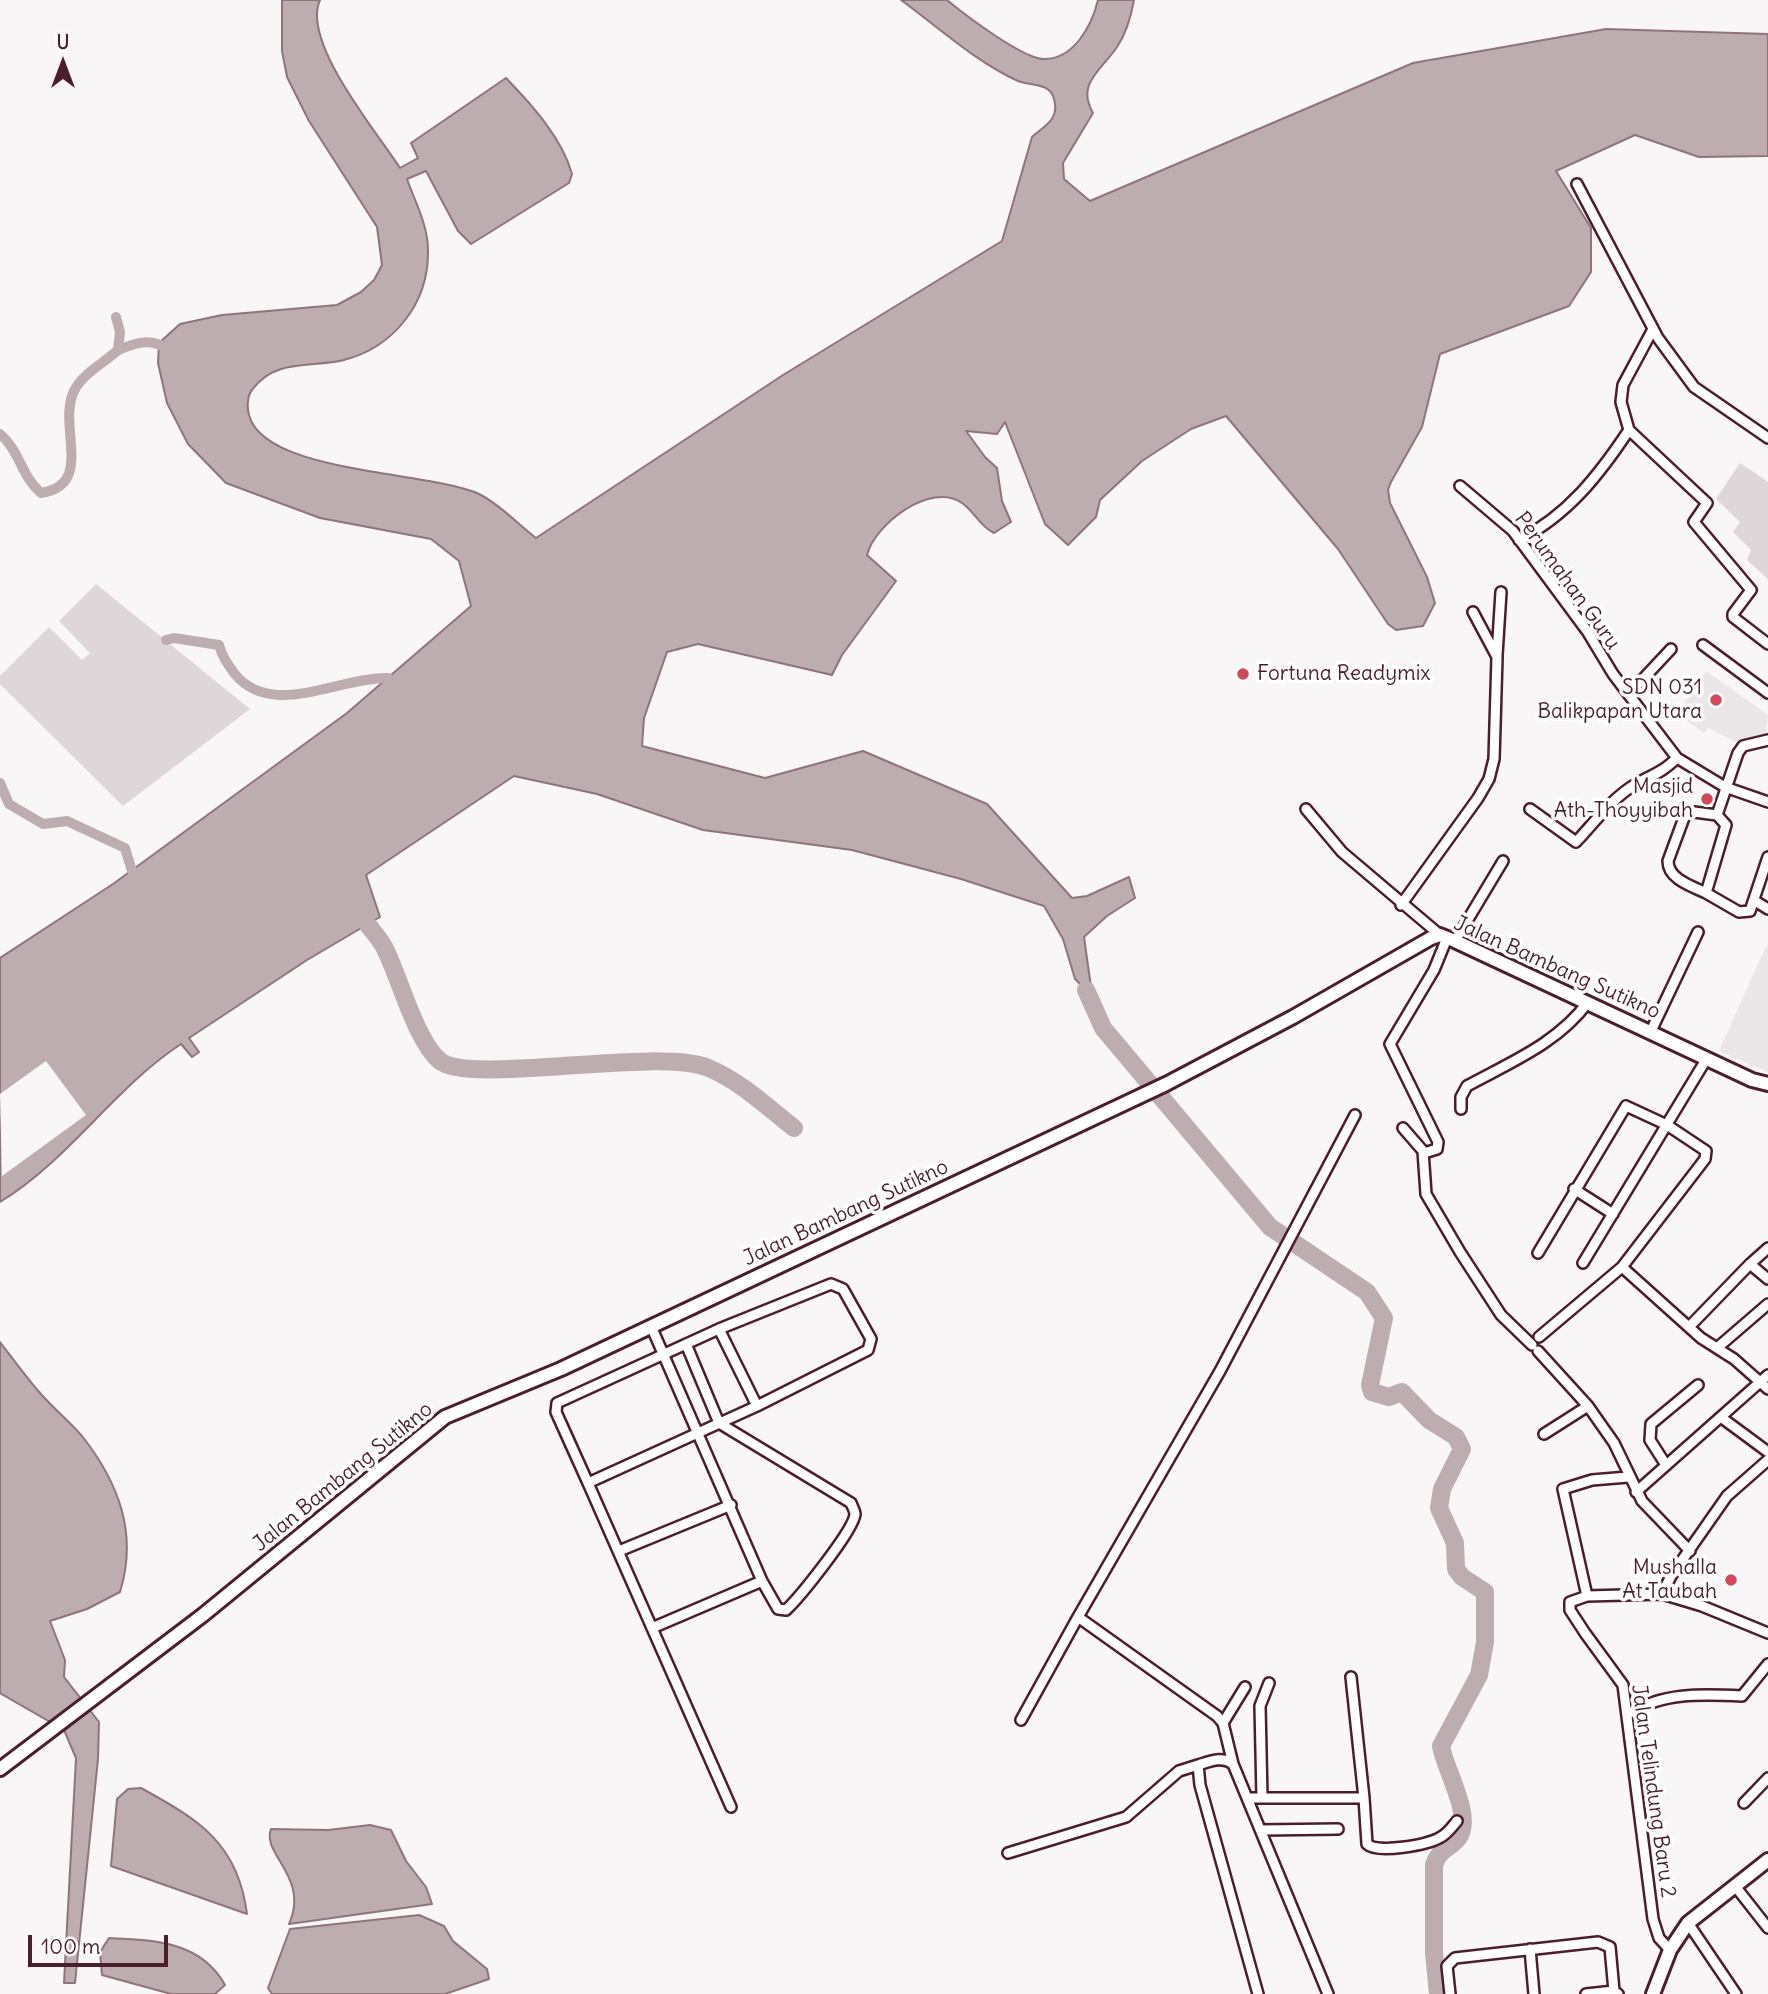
<!DOCTYPE html>
<style>
body{margin:0}
#map{position:relative;width:1768px;height:1994px;overflow:hidden;background:#f8f6f7;font-family:Delius,sans-serif}
canvas{display:block}
.north{position:absolute;left:28px;top:28px;width:70px;height:70px;-webkit-text-stroke:5px #fff;paint-order:stroke;rotate:0deg;font-size:19px;font-weight:700;line-height:28px;text-align:center;color:#4a1f2b}
.north::after{content:'';display:block;margin:auto;width:24px;height:32px;background:#4a1f2b;clip-path:polygon(50% 0,100% 100%,50% 72%,0 100%)}
.scale{position:absolute;left:28px;top:1935px;width:140px;height:32px;box-sizing:border-box;border:4px solid #4a1f2b;border-top:0;padding-left:9px;font-size:21px;line-height:24px;white-space:nowrap;color:#4a1f2b;-webkit-text-stroke:5px #fff;paint-order:stroke}
</style>
<div id="map">
<canvas width="1768" height="1994"></canvas>
<div class="north">U</div>
<div class="scale">100 m</div>
</div>
<script>
const ctx = document.querySelector('canvas').getContext('2d');
ctx.lineJoin = 'round';
function paint(path, color) { ctx.fillStyle = color; ctx.fill(path, 'evenodd'); }
function strokePath(path, color, width, dash) { ctx.strokeStyle = color; ctx.lineWidth = width; ctx.lineCap = dash ? 'butt' : 'round'; ctx.setLineDash(dash || []); ctx.stroke(path); }
function drawText(font, color, halo, rows, align = 'center') {
  ctx.font = font + ' Delius,sans-serif'; ctx.lineWidth = 7; ctx.setLineDash([]); ctx.textBaseline = 'middle'; ctx.strokeStyle = halo; ctx.fillStyle = color; for (const [text, x, y, turn = 0] of rows) {
    ctx.save(); ctx.translate(x, y); ctx.rotate((+turn || 0) * Math.PI / 180); ctx.textAlign = isNaN(turn) ? turn : align; if (halo) ctx.strokeText(text, 0, 0); ctx.fillText(text, 0, 0); ctx.restore();
  }
}
paint(new Path2D(`
 M1706,671l62,44 -2,21 -30,6 -28,-14 -4,5 -27,-19z
 M1766,946l2,1v125l-49,-21z`), '#ebe6e8');
paint(new Path2D(`
 M1740,463l28,19v97l-21,-19 4,-10 -18,-18 7,-10 -24,-23z
 M96,584l154,125 -127,97 -123,-122v-8l49,-49 33,33 8,-7 -31,-32z`), '#ded6d9');
const water = new Path2D(`
 M282,0h38c-19,42 57,132 80,168l18,-10 -7,-15 95,-65c26,27 56,60 66,96l-3,9 -98,61 -13,-13 -32,-60 -19,8c8,23 21,46 21,71 1,53 -34,97 -84,110 -33,8 -69,-2 -92,30 -5,6 -5,18 -3,25 15,58 176,56 228,78 21,10 41,31 59,45l247,-163 219,-134 30,-104c12,-11 28,-17 22,-38 -4,-17 -24,-13 -36,-18 -42,-19 -80,-54 -117,-81h46c18,15 75,58 96,59 31,1 49,-34 55,-59h36c-3,17 -7,32 -17,47 -16,24 -41,36 -24,66l-30,50 1,16 26,22 323,-138 193,-34 162,5v122l-69,1 -64,-22 -79,36 35,57v44l-22,34 -129,48 -18,73 -31,55 -3,8 2,13 37,74 8,26 -12,23 -27,4 -8,-6 -50,-75 -112,-133 -35,13 -49,32 -42,39 -4,17 -28,28 -23,-21 -40,-102 -8,12 -31,-3 19,26 12,11 5,33 9,21 -17,11c-15,-7 -19,-21 -32,-30 -31,-22 -87,21 -95,52l29,26 -54,74 -10,20 -134,-31 -31,8 -23,66 -2,28 123,32 98,-27 124,53 85,94 15,-2 42,-19 6,21 -28,18 -23,21 7,50 -5,3 -11,-11 -12,-40 -19,-33 -83,-27 -109,-29 -149,-20 -106,-36 -83,-18 -148,99 14,42 -73,43 -118,78 10,14 -7,5 -11,-13c-67,44 -112,116 -181,158v-244l113,-74 234,-171 124,-107 -12,-45 -28,-22 -111,-21 -94,-35 -38,-39 -21,-41 -9,-40 1,-20 21,-19 42,-9 115,-10 24,-13 13,-12 8,-15 -5,-38 -68,-106 -22,-44 -5,-26z
 M0,1342c13,17 26,35 40,51 13,15 29,28 42,43 37,47 56,98 38,156l-33,17 -37,12 15,39 -1,17 35,45 -1,37 -23,224h-11l12,-225 -12,-28 -64,-37z
 M141,1788c58,32 97,55 106,126l-136,-48 6,-67 11,-10z
 M370,1825l21,5 15,31 20,26 6,17 -143,20c21,-47 -28,-70 -18,-95l57,1z
 M419,1915l25,11 9,15 34,28 2,10 -44,15h-173l-4,-6 22,-59z
 M109,1938c44,2 92,3 116,47l-10,9h-44l-69,-19 -2,-23z`);
paint(water, '#bdadb0');
strokePath(water, '#8f747b', 2);
paint(new Path2D(`
 M46,1061l40,54 -84,61 -2,-82z`), '#f8f6f7');
strokePath(new Path2D(`
 M118,350c15,-6 33,-13 47,-2
 M0,434c20,17 21,42 41,59 54,-8 16,-67 33,-102 9,-18 30,-28 44,-41l2,-18 -4,-15
 M166,640l8,-2 45,7c3,11 8,18 15,28 37,47 104,4 154,5
 M0,783l9,21 34,20 24,-3 58,27 7,23`), '#bdadb0', 10);
strokePath(new Path2D(`
 M368,925c6,8 14,16 18,26 14,28 30,90 54,110 29,24 212,-13 266,6 33,13 60,39 88,61
 M1086,990l17,38 167,199 97,65 17,26 -14,67 2,7 17,5 13,-5 27,28 27,17 6,12 -20,40 -3,19 16,35 1,26 6,8 23,15v50l-6,33 -38,71c4,24 32,69 18,91 -9,12 -20,12 -25,28v88l4,41`), '#bdadb0', 18);
const street = new Path2D(`
 M1577,184l81,154 36,49 74,51
 M1629,430l78,73 -13,19 57,68 -18,24v3l35,27
 M1460,486l53,45 74,100 26,43 64,84 48,29 43,15
 M1519,540c49,-25 80,-65 110,-110l-8,-28 2,-17 30,-56
 M1703,645l65,48
 M1497,655l4,-63
 M1629,694l42,-45
 M1768,740l-25,6 -5,7 -21,62 9,10 -20,68 33,19 11,-1 18,-54
 M1306,809l36,43 98,83
 M1530,809l46,33c18,-19 37,-45 60,-58 19,-11 24,-10 41,-26
 M1706,893c-15,-7 -38,-14 -38,-32l17,-46 9,-3 23,3
 M1755,901l13,8
 M1401,905l77,-107 11,-19 5,-20 3,-102 -24,-45
 M1455,941l48,-80
 M1651,1031l47,-99
 M1461,1109v-12l6,-11c44,-24 91,-43 121,-84
 M1403,1128l20,23 3,43 34,58 41,63 31,30
 M1424,1153l13,-4 1,-7 -48,-98 44,-74 13,-32
 M1574,1189l39,25
 M1768,1248l-18,16 18,15
 M1538,1253l88,-147 41,19 39,26 -1,8 -83,108 -83,70
 M1583,1263l124,-205
 M1622,1267l79,71 33,21 34,30
 M831,1284l12,5 28,50 -3,11 -111,56 -169,77 -32,-71 1,-9 162,-74z
 M651,1326l111,255 16,28 8,1c13,-12 68,-80 69,-96 0,-3 -3,-8 -4,-11l-132,-80 -33,-79
 M1689,1327l61,-63
 M719,1329l38,77
 M1717,1348l51,-44
 M1538,1351l50,55 26,37 28,58 48,50
 M1722,1418l46,34
 M1544,1434l44,-28
 M1666,1465l-16,-25 1,-16 47,-39
 M588,1483l143,324
 M1636,1492l132,-117
 M619,1551l112,-46
 M1662,1594l9,-18 56,-80 41,-36
 M1587,1596l-24,-107 29,-9 36,-3
 M1078,1617l142,-246 135,-256
 M652,1628l110,-47
 M1351,1677l13,121
 M1627,1715c34,-23 75,-21 115,-19l26,-32
 M1021,1720l57,-103 139,99 6,7 10,41
 M1223,1723l22,-36
 M1247,1798h117l3,46c10,10 61,1 74,-7 7,-4 11,-10 16,-16
 M1262,1798l-2,-92 9,-23
 M1744,1803l24,-25
 M1261,1830l77,-1
 M1008,1853l118,-36 53,-46 19,-6
 M1735,1886l33,42
 M1688,1923l48,71
 M1530,1949l4,45
 M1670,1950l-11,-12 -6,-19 -30,-234 -38,-52 -15,-23v-8l17,-6 75,-2 40,12 66,27
 M1258,1994l-58,-209 -2,-20c13,-4 24,-9 35,-1l95,230
 M1450,1994l-3,-28 8,-8 143,-16 12,5 4,44
 M1586,1994l28,-3 4,3`);
const secondary = new Path2D(`
 M0,1769l203,-154 242,-198 116,-48 605,-285 127,-67 138,-79 9,-3 15,6 297,139 16,4
 M1653,1994l17,-44 18,-27 80,-63`);
strokePath(street, '#4a1f2b', 14);
strokePath(secondary, '#4a1f2b', 18);
strokePath(street, '#fff', 9);
strokePath(secondary, '#fff', 12);
for (const [x, y, r, color] of [
 [1243,674,7,"#d1495b"],
 [1716,700,7,"#d1495b"],
 [1707,799,7,"#d1495b"],
 [1731,1580,7,"#d1495b"]
]) { const dot = new Path2D(); dot.arc(x, y, r, 0, 2 * Math.PI); ctx.fillStyle = color; ctx.fill(dot); strokePath(dot, '#fff', 2.5); }
drawText('21px', '#4a1f2b', '#fff', [
 ["Perumahan Guru",1567,581,54],
 ["Jalan Bambang Sutikno",1557,968,24],
 ["Jalan Bambang Sutikno",846,1213,-25],
 ["Jalan Bambang Sutikno",343,1477,-39],
 ["Jalan Telindung Baru 2",1653,1791,82]
]);
drawText('21px', '#4a1f2b', '#fff', [
 ["Fortuna Readymix",1257,674,"left"],
 ["SDN 031",1702,688],
 ["Balikpapan Utara",1702,712],
 ["Masjid",1693,787],
 ["Ath-Thoyyibah",1693,811],
 ["Mushalla",1717,1568],
 ["At Taubah",1717,1592]
], 'right');
</script>
